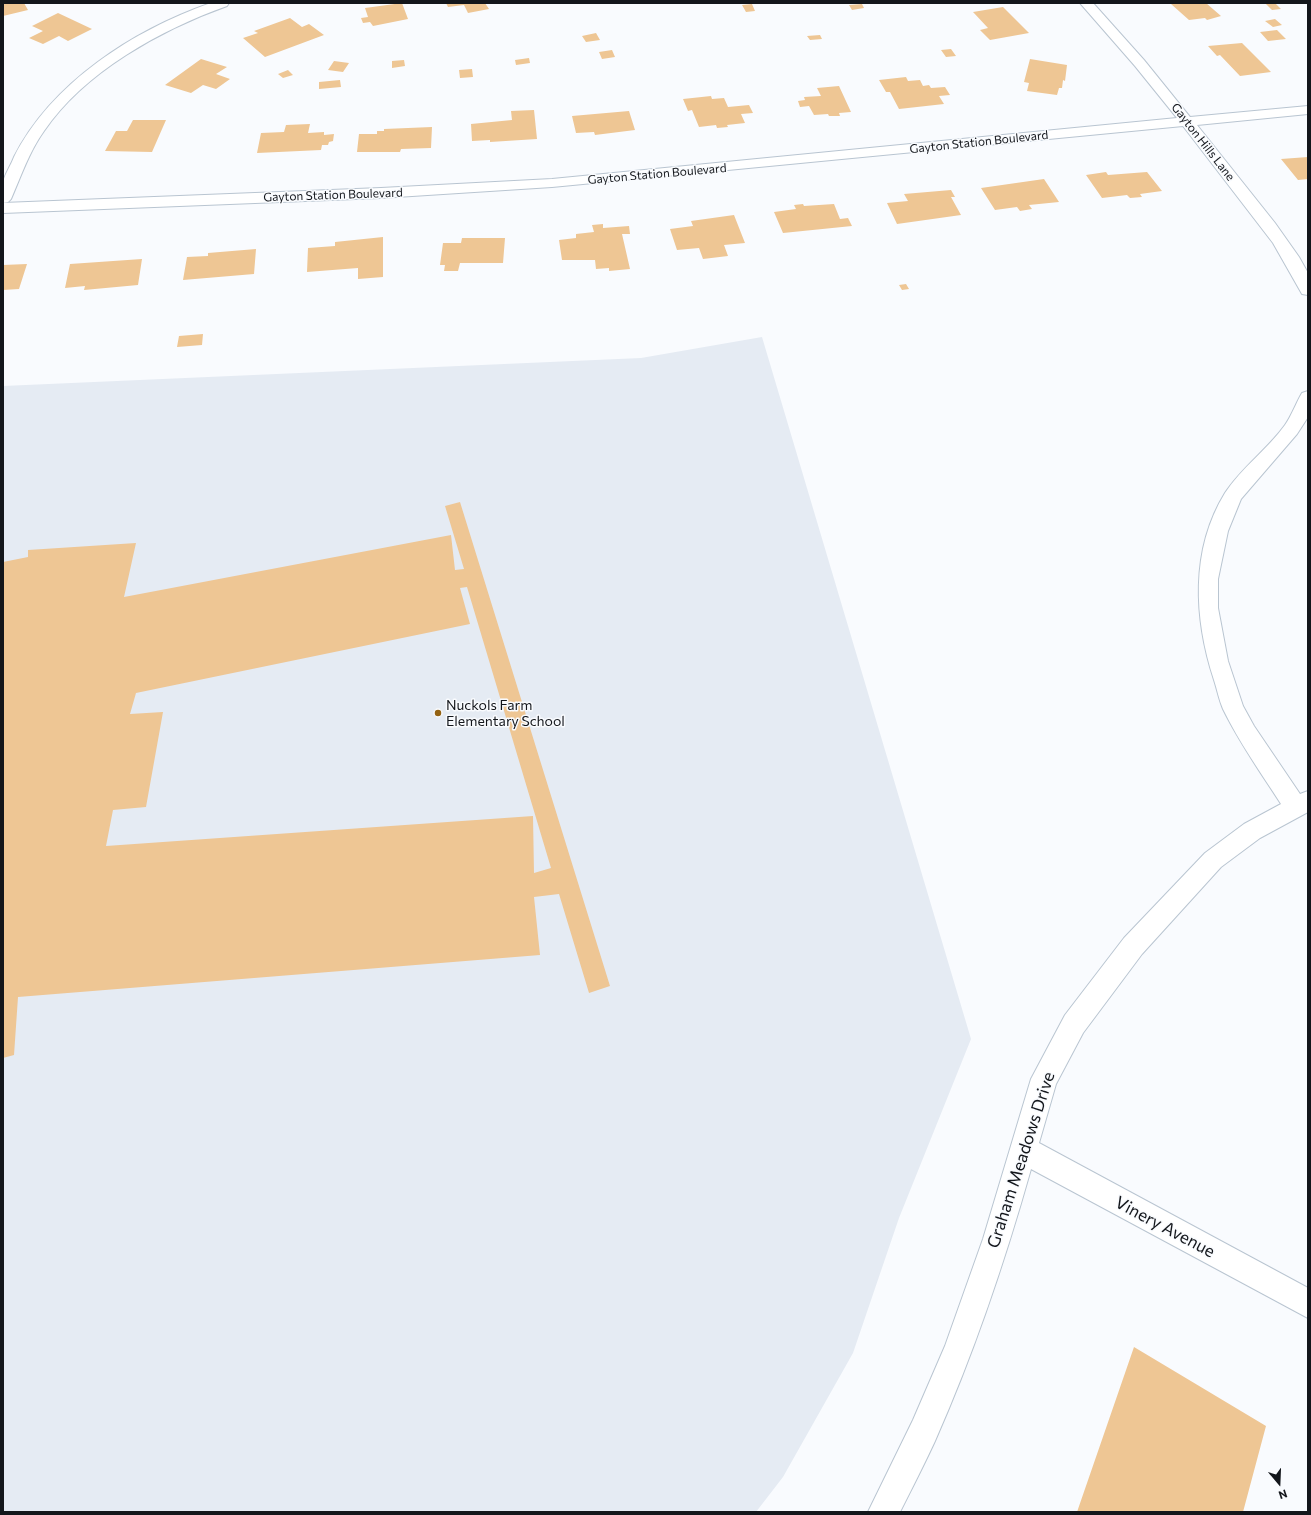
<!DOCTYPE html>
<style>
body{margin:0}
#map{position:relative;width:1311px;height:1515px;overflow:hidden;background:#f9fbfe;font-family:Commissioner,sans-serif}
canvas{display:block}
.frame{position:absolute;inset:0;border:4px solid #13161b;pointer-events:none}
.north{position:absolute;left:1259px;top:1463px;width:40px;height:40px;-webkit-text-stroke:3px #f9fbfe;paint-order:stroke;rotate:161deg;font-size:11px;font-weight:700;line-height:16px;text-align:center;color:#13161b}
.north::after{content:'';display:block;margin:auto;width:14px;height:18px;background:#13161b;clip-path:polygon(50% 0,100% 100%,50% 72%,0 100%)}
</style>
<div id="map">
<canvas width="1311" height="1515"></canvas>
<div class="frame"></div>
<div class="north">N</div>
</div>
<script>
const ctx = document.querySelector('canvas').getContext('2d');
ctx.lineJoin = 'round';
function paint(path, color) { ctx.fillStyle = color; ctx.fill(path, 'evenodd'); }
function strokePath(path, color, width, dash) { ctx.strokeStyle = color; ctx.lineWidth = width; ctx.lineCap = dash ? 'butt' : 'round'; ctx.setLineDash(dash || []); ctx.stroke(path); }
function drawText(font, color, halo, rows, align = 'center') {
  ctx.font = font + ' Commissioner,sans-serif'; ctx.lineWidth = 3; ctx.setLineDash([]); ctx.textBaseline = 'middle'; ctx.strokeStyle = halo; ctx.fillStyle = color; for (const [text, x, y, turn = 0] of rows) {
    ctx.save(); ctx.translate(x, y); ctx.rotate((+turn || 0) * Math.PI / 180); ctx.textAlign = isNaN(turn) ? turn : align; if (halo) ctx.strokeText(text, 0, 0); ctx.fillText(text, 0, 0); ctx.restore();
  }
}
paint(new Path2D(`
 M762,337l209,702 -72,179 -46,135 -70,124 -27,35h-753v-1126l638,-28z`), '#e5ebf3');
paint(new Path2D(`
 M3,3h21l4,7 -25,6z
 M402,3l6,16 -35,7 -3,-4 -7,1 -2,-5 7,-1 -3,-9z
 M446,3h39l4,6 -21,4 -4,-8 -16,2z
 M1177,3h29l15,13 -14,4 -2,-2 -16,2 -18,-16z
 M1265,3h10l6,6 -9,1z
 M752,4l3,7 -9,1 -4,-7z
 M862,4l2,4 -12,2 -3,-5z
 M1003,7l26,26 -39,7 -10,-10 8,-2 -15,-16z
 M58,13l34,16 -24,12 -9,-5 -16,8 -14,-6 14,-7 -11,-5z
 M290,18l12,9 7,-3 15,11 -59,22 -22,-19 15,-5 -4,-2z
 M1275,19l7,6 -9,2 -8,-6z
 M1277,30l9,9 -18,2 -8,-9z
 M596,33l4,7 -14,2 -4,-6z
 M820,35l2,4 -12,1 -3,-4z
 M1242,43l29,29 -31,4 -20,-21 -3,1 -9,-10z
 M951,49l5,7 -10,1 -5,-7z
 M612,50l3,7 -13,2 -3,-7z
 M529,58l1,5 -14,2 -1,-5z
 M201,59l26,8 -11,7 14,5 -14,10 -13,-4 -12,8 -26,-8z
 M1030,59l37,6 -2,16 -2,-1 -1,8h-3l-2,7 -30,-4 2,-8 -5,-1z
 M404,60l1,6 -13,2v-7z
 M334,61l15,2 -6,9 -15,-2z
 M472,69l1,8 -13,1 -1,-8z
 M288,70l5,5 -10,3 -5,-4z
 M906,77l2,4 12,-1 3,6 6,-1 2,3 14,-1 5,8 -11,1 5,8 -45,5 -9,-17h-4l-7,-12z
 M340,80l1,7 -22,2v-7z
 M839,86l12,26 -12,1 1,3h-11l-1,-2 -14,1 -5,-9 -9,1 -2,-6 7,-1 -1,-3 17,-1 -4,-8z
 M711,96l1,3 12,-1 4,9 21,-2 4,8 -12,1 4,9 -18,2 1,2 -11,1 -1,-3 -17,2 -7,-17 -4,1 -5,-12z
 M534,110l3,29 -47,3v-2l-18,1 -1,-17 41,-4 -1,-9z
 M629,111l6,19 -40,5 -1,-3 -18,1 -4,-17z
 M133,120h33l-14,32 -47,-1 11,-20h11z
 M310,124l-2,9 16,-1v3l10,-1 -1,7 -4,1 -1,3h-6l-1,5 -64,3 4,-20 23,-1 2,-7z
 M432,127l-1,21 -30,1 -1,3h-43l2,-18h18v-3h7v-2z
 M1308,157v22l-10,1 -17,-21z
 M1106,172l2,3 39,-3 15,19 -22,3 2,3 -12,1 -3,-3 -25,3 -16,-23z
 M1044,179l15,23 -30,3 3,4 -12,2 -3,-4 -22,3 -14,-22z
 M951,190l4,7h-4l10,18 -64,9 -10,-21 21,-2 -4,-7z
 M803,204l1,2 30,-2 6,15 8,-1 4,8 -69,7 -9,-21 22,-3 -2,-4z
 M734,215l11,28 -21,2 4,11 -25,3 -4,-11 -22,2 -7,-21 23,-3 -2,-5z
 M603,224v4l26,-2 1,8h-8l8,35 -21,2v-3l-13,1 -1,-9h-33l-3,-20 17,-2v-4l18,-2 -2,-7z
 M383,237v40l-25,2v-11l-51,4 1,-24 27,-2v-4z
 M462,238h43l-2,25h-43l-2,8h-14l1,-6h-5l3,-22h18z
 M256,249l-2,25 -71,6 4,-23 21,-1v-3z
 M142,259l-4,26 -54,5 1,-4 -20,2 5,-24z
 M27,264l-8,25 -16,1v-25z
 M906,284l3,5 -7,1 -3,-5z
 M203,334l-1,11 -25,2 2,-11z
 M460,502l150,484 -21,7 -30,-99 -25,3 6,58 -522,42 -4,58 -11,3v-496l25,-5v-7l108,-7 -12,54 327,-62 4,35 9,-1 -19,-63zM467,587l84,281 -17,5 -1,-57 -427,30 7,-36 33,-3 17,-95 -33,2 6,-21 334,-69 -10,-36z
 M1134,1347l132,79 -23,86h-166z`), '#eec694');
const minor = new Path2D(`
 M211,3h18l-2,3c-65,23 -143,66 -183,125 -15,21 -23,45 -33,68l-3,3 -5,1 378,-15 171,-9 625,-61 -42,-52 -55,-63h13l51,57 46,57 118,-11v8l-111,11 78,98 24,34 9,16v22l-6,-1 -29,-51 -90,-117 -631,61 -171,11 -378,15c0,-10 -2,-22 0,-31 2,-8 8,-17 11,-25 38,-75 120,-127 197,-154z
 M1308,391v26l-11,17 -56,65 -13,32 -10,48v29l10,53 15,45 11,20 46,68 8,-3v21l-48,26 -39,29 -79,87 -59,79 -27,51 -17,59 269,145v30l-277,-149c-26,92 -57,184 -96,272 -11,24 -23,47 -35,71h-32l45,-92 32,-74 38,-107 48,-160 34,-64 59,-77 81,-85 39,-29 37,-20c-20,-31 -42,-62 -58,-95 -4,-9 -6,-20 -9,-29 -20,-61 -24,-130 11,-187 16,-25 43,-44 60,-68 7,-10 11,-22 17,-32z`);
strokePath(minor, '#b9c5d1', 2);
paint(minor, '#fff');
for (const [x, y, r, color] of [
 [438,713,4,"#936212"]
]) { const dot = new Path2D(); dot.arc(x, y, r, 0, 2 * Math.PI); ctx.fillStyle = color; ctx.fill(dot); strokePath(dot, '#f9fbfe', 1.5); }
drawText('12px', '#13161b', '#f9fbfe', [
 ["Gayton Station Boulevard",979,142,-6],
 ["Gayton Hills Lane",1203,142,52],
 ["Gayton Station Boulevard",657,174,-5],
 ["Gayton Station Boulevard",333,195,-2]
]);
drawText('14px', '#13161b', '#f9fbfe', [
 ["Nuckols Farm",446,705],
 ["Elementary School",446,721]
], 'left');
drawText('17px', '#13161b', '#f9fbfe', [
 ["Graham Meadows Drive",1021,1160,-72],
 ["Vinery Avenue",1165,1227,28]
]);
</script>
